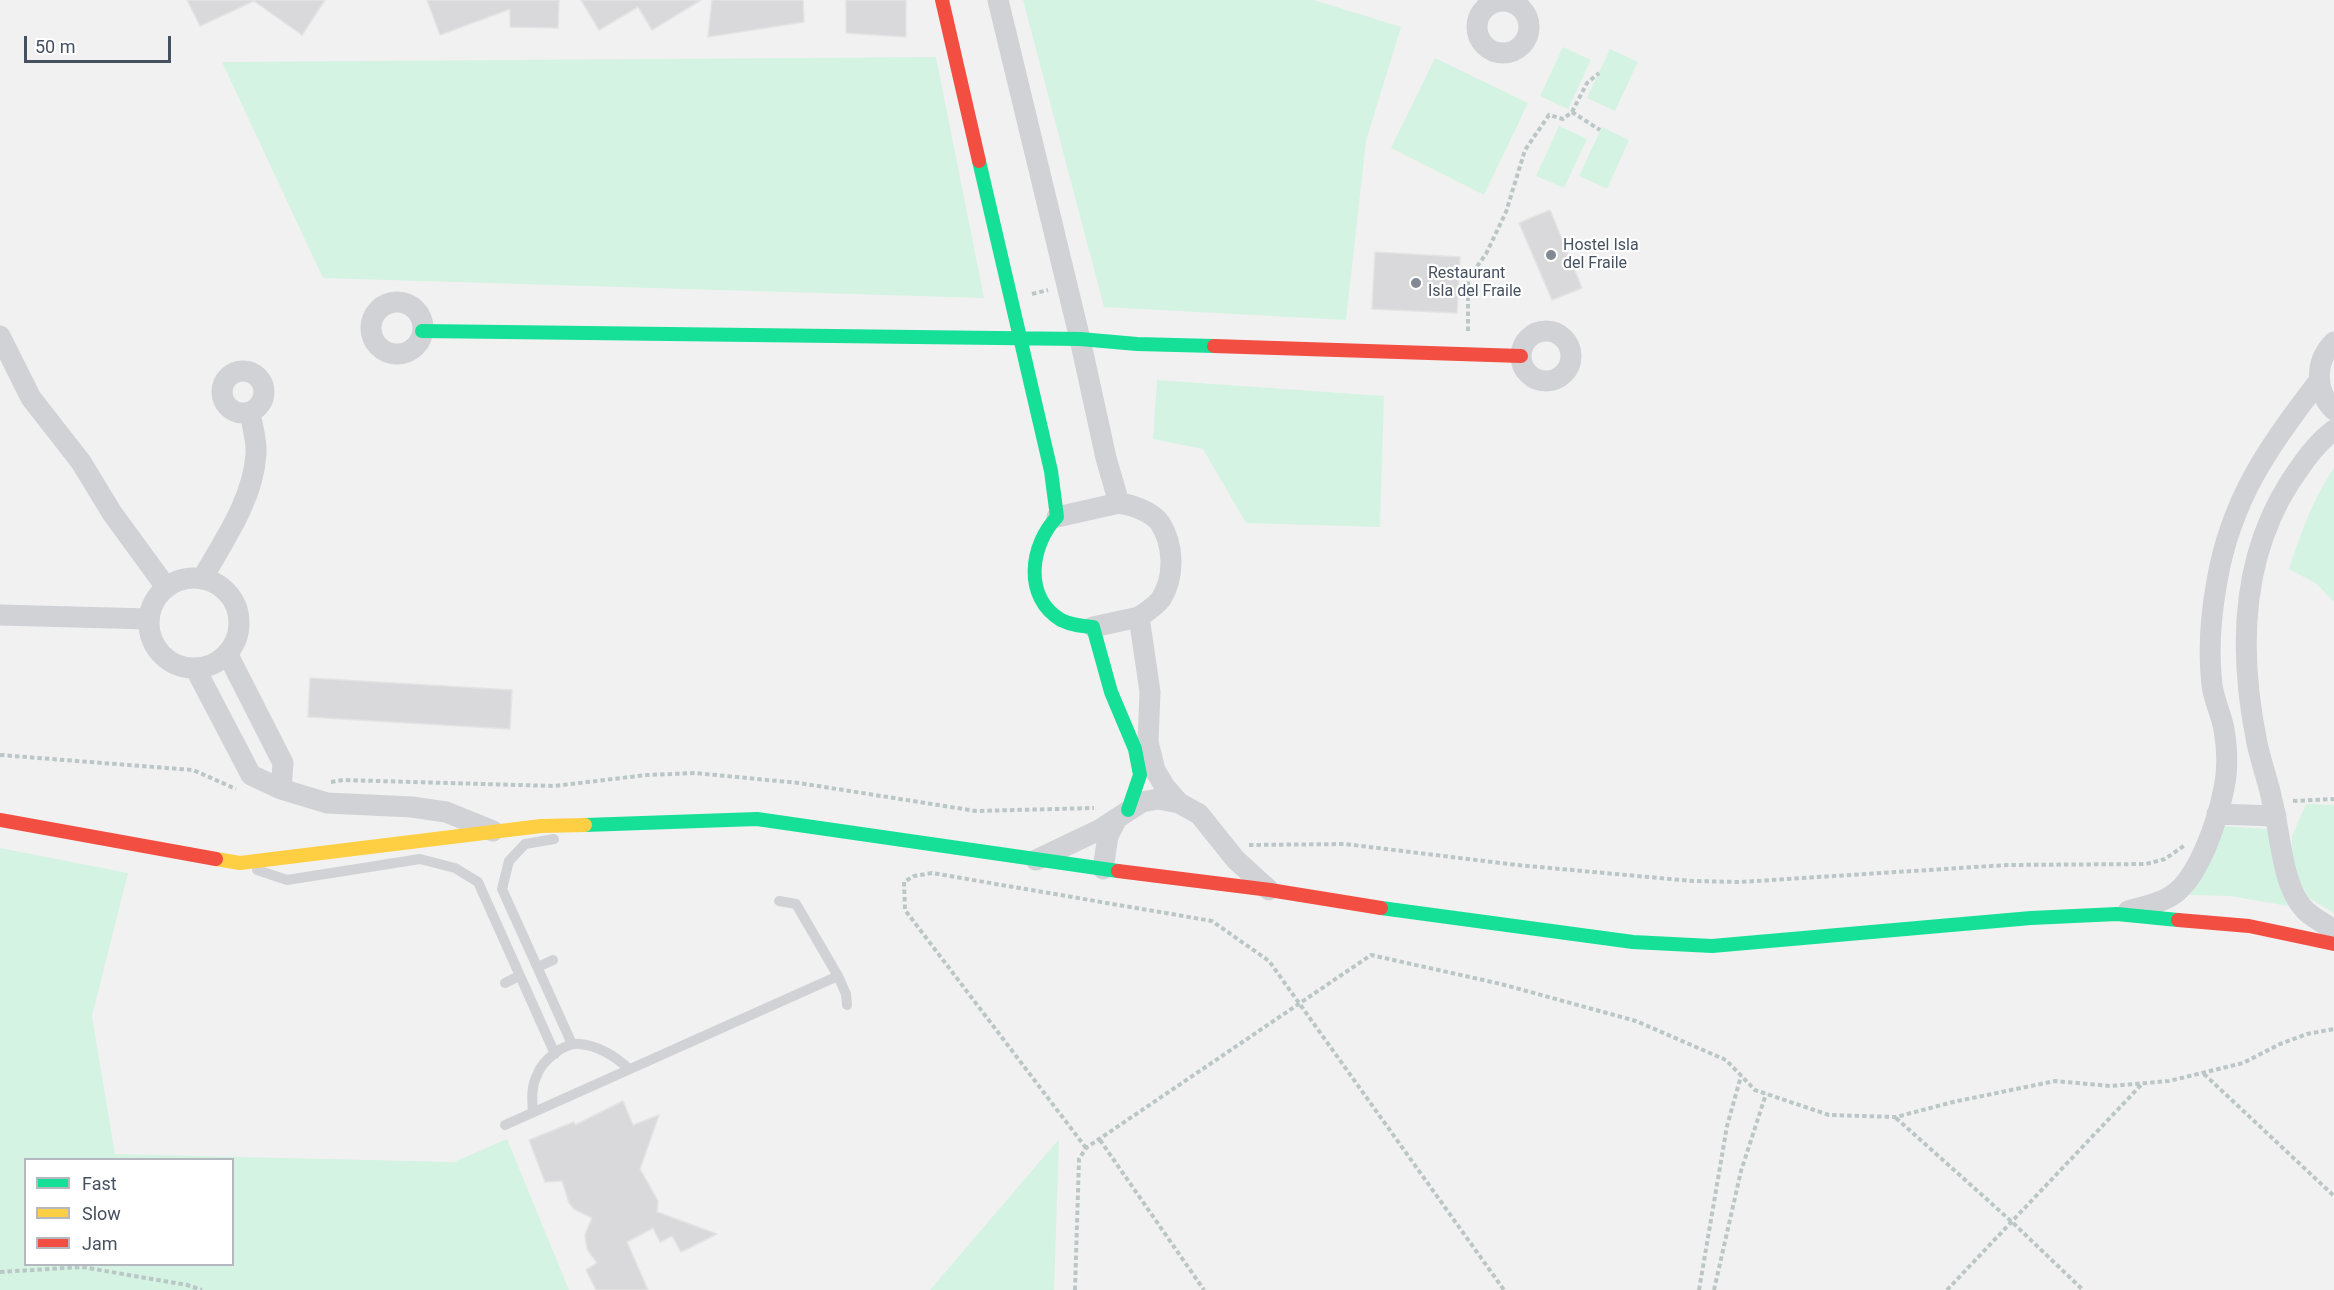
<!DOCTYPE html>
<style>
body{margin:0}
#map{position:relative;width:2334px;height:1290px;overflow:hidden;background:#f2f1f1;font-family:Roboto,sans-serif}
canvas{display:block}
.legend{position:absolute;left:24px;top:1158px;width:210px;height:108px;box-sizing:border-box;background:#fff;border:2px solid #b5b9bf;margin:0;padding:8px 10px;list-style:none;font-size:18px;color:#465160}
.legend li{display:flex;align-items:center;gap:12px;height:30px}
.legend b{width:30px;border:2px solid #b5b9bf}
.scale{position:absolute;left:24px;top:36px;width:147px;height:27px;box-sizing:border-box;border:3px solid #465160;border-top:0;padding-left:8px;font-size:18px;line-height:21px;white-space:nowrap;color:#465160;-webkit-text-stroke:4px #fff;paint-order:stroke}
</style>
<div id="map">
<canvas width="2334" height="1290"></canvas>
<ul class="legend">
<li><b style="height:8px;background:#16e098"></b>Fast</li>
<li><b style="height:8px;background:#ffcf43"></b>Slow</li>
<li><b style="height:8px;background:#f24e42"></b>Jam</li>
</ul>
<div class="scale">50 m</div>
</div>
<script>
const ctx = document.querySelector('canvas').getContext('2d');
ctx.lineJoin = 'round';
function paint(path, color) { ctx.fillStyle = color; ctx.fill(path, 'evenodd'); }
function strokePath(path, color, width, dash) { ctx.strokeStyle = color; ctx.lineWidth = width; ctx.lineCap = dash ? 'butt' : 'round'; ctx.setLineDash(dash || []); ctx.stroke(path); }
function drawText(font, color, halo, rows, align = 'center') {
  ctx.font = font + ' Roboto,sans-serif'; ctx.lineWidth = 4.5; ctx.setLineDash([]); ctx.textBaseline = 'middle'; ctx.strokeStyle = halo; ctx.fillStyle = color; for (const [text, x, y, turn = 0] of rows) {
    ctx.save(); ctx.translate(x, y); ctx.rotate((+turn || 0) * Math.PI / 180); ctx.textAlign = isNaN(turn) ? turn : align; if (halo) ctx.strokeText(text, 0, 0); ctx.fillText(text, 0, 0); ctx.restore();
  }
}
paint(new Path2D(`
 M1023,0h291l87,27 -35,114 -20,179 -242,-13z
 M1563,47l28,13 -23,49 -28,-13z
 M1610,49l28,13 -23,49 -28,-13z
 M936,57l48,241 -661,-20 -101,-216z
 M1435,58l93,45 -44,92 -93,-47z
 M1559,126l28,13 -23,49 -28,-12z
 M1602,127l27,13 -22,49 -28,-13z
 M1157,380l227,16 -4,131 -134,-4 -43,-74 -50,-10z
 M2334,468v134l-17,-18 -28,-15c12,-37 24,-70 45,-101z
 M2306,804l28,1v108l-25,-15 -11,-18 -7,-21 1,-23z
 M2222,826l48,3 10,55 8,22 -58,-10 -40,-1z
 M0,848l128,25 -36,143 23,138 339,8 53,-23 62,151h-569zM26,1160h206v104h-206z
 M1059,1139l-5,151h-124z`), '#d4f3e3');
const building = new Path2D(`
 M187,0h138l-23,35 -48,-34 -54,25z
 M427,0h132l-1,28 -48,-1v-18l-70,26z
 M581,0h120l-49,30 -14,-23 -39,23z
 M712,0h91l1,22 -96,15z
 M846,0h60v37l-60,-4z
 M1550,210l32,78 -30,12 -33,-77z
 M1375,252l85,5 -3,56 -85,-4z
 M310,678l202,12 -2,39 -202,-12z
 M623,1101l10,24 26,-10 -19,54 18,32 -1,11 60,22 -36,18 -9,-16 -12,6 -7,-14 -26,14 21,48h-52l-10,-20 11,-7 -10,-14 -2,-14 7,-17 -18,-9 -5,-6 -7,-22 -17,1 -16,-42 45,-18 1,3z`);
paint(building, '#d9d9db');
strokePath(building, '#e3e3e4', 1.5);
strokePath(new Path2D(`
 M1572,112l15,-29 12,-10
 M1032,294l16,-4
 M1468,331v-52l18,-25 20,-42 19,-62 24,-35 14,4 9,-7 28,18
 M0,755l193,15 43,19
 M331,782l12,-2 211,6 93,-11 48,-2 104,10 177,28 118,-3
 M2293,801l41,-2
 M1249,845l96,-1 172,21 175,16 48,1 267,-17 139,-1 19,-5 20,-14
 M2204,1074l130,122
 M1896,1118l116,104 71,68
 M1100,1140l104,150
 M1086,1148l-181,-238 -1,-28 10,-6 18,-3 280,48 57,40 235,329
 M0,1272l82,-5 105,18 15,5
 M1075,1290l4,-131 7,-11 285,-193 130,29 135,37 90,39 29,30 74,25 67,2 57,-15 102,-21 56,5 58,-5 74,-18 37,-19 27,-10 27,-5
 M1699,1290l28,-164 14,-50
 M1714,1290l27,-119 25,-77
 M1947,1290l195,-206`), '#bbc7c6', 4, [4.5, 3]);
strokePath(new Path2D(`
 M554,839l-29,5 -16,17 -7,28 70,155
 M257,870l30,10 133,-21 35,9 23,14 77,172
 M538,967l15,-7
 M838,976l8,18 1,11
 M505,983l14,-7
 M533,1112c-1,-13 -2,-25 4,-37 5,-14 27,-33 43,-31 20,2 35,12 49,25
 M505,1125l333,-149 -42,-72 -17,-3`), '#d0d2d5', 10);
strokePath(new Path2D(`
 M998,0l82,339 26,119 13,45c13,2 32,8 41,20 14,22 15,54 1,76 -5,7 -15,13 -22,18l11,75 -2,50 7,28 10,17 14,16
 M1477 27a26 26 0 1 1 52 0a26 26 0 1 1-52 0Z
 M371 328a26 26 0 1 1 52 0a26 26 0 1 1-52 0Z
 M1521 356a25 25 0 1 1 50 0a25 25 0 1 1-50 0Z
 M0,336l31,62 50,64 31,51 54,74
 M2334,342c-19,19 -20,48 0,68
 M222 392a21 21 0 1 1 42 0a21 21 0 1 1-42 0Z
 M2334,430c-18,13 -32,34 -44,52 -50,78 -51,173 -33,261 4,19 11,38 15,57 9,33 9,88 35,112 8,7 18,12 27,18
 M1057,517l62,-14
 M149 623a45 45 0 1 1 90 0a45 45 0 1 1-90 0Z
 M202,579c22,-39 51,-79 54,-125 1,-13 -4,-28 -6,-42
 M0,615l149,4
 M1093,627l46,-10
 M227,653l56,110 -2,26
 M195,668l56,107 30,14 46,14 85,4 34,5 47,19
 M2217,814l59,2
 M1036,860l63,-30 43,-28 16,-3 21,4 20,11 37,46 33,30
 M1103,869l5,-33 8,-16
 M2128,911c14,-4 31,-7 43,-15 28,-17 47,-77 53,-108 4,-18 3,-41 0,-59 -3,-15 -10,-29 -12,-44 -4,-34 -1,-71 5,-104 14,-82 53,-137 102,-200`), '#d0d2d5', 21);
strokePath(new Path2D(`
 M979,161l72,310 6,46c-27,28 -34,80 4,103 10,5 21,6 32,7l18,65 24,57 5,26 -12,35
 M422,331l658,8 57,5 77,2
 M585,825l172,-6 361,52
 M1381,908l252,34 79,4 319,-28 86,-4 61,6`), '#16e098', 14);
strokePath(new Path2D(`
 M216,859l24,4 301,-37 44,-1`), '#ffcf43', 14);
strokePath(new Path2D(`
 M942,0l37,161
 M1214,346l307,10
 M0,820l216,39
 M1118,871l152,19 111,18
 M2178,920l71,6 85,18`), '#f24e42', 14);
for (const [x, y, r, color] of [
 [1551,255,6,"#828993"],
 [1416,283,6,"#828993"]
]) { const dot = new Path2D(); dot.arc(x, y, r, 0, 2 * Math.PI); ctx.fillStyle = color; ctx.fill(dot); strokePath(dot, '#fff', 2); }
drawText('16px', '#465160', '#fff', [
 ["Hostel Isla",1563,246],
 ["del Fraile",1563,264],
 ["Restaurant",1428,274],
 ["Isla del Fraile",1428,292]
], 'left');
</script>
